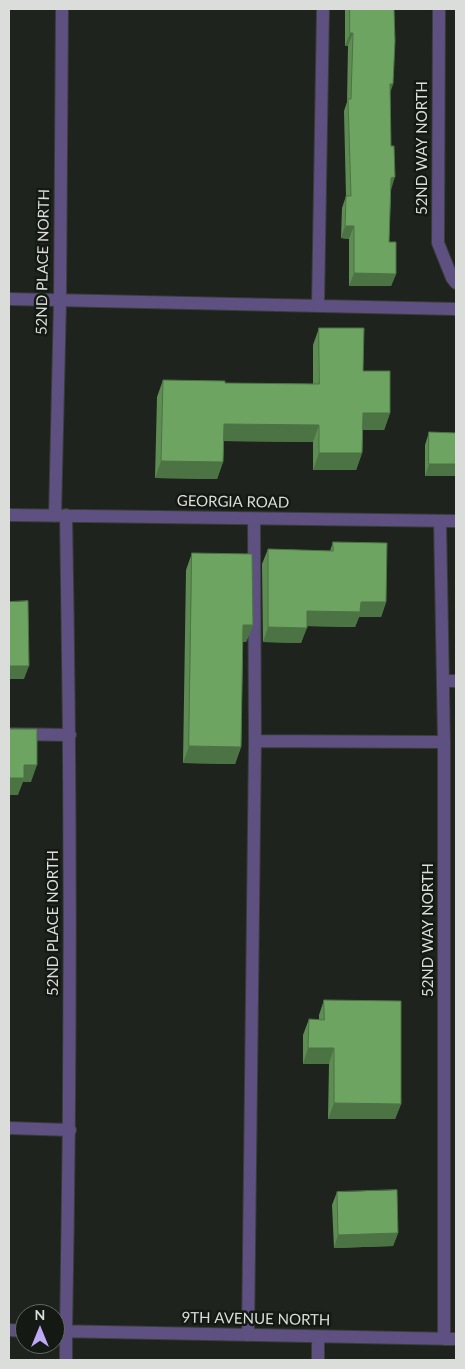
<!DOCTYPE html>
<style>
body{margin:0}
#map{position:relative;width:465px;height:1369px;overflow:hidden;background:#1e231d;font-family:Lato,sans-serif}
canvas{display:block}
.frame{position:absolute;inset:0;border:10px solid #daddd9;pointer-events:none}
.north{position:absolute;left:15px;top:1304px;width:50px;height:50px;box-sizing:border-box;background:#151914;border:1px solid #646763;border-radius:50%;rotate:0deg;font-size:14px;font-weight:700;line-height:20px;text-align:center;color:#daddd9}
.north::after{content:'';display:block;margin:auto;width:18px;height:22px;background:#bea9f5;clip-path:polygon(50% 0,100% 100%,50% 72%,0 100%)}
</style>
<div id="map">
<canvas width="465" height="1369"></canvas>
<div class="frame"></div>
<div class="north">N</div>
</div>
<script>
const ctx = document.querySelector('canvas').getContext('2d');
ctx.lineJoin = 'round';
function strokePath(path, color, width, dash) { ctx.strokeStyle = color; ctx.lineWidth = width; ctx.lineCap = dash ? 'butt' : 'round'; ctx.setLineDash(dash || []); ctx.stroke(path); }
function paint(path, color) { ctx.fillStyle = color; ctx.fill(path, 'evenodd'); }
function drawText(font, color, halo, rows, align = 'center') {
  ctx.font = font + ' Lato,sans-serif'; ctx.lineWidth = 5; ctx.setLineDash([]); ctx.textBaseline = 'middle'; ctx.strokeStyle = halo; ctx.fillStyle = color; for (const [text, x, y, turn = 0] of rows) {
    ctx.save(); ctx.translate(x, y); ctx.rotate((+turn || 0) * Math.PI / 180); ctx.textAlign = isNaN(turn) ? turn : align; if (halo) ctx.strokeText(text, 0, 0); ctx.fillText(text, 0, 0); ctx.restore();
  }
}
const service = new Path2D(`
 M9,299l447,10
 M318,305l5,-296
 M443,681h13
 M9,734l61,1
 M255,741l189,1
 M9,1128l61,2
 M248,1335l7,-594 -1,-222
 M66,1360v-28`);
const minor = new Path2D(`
 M439,9l-1,234 14,35 4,5
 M9,515l447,6
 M66,515c5,272 5,544 0,817
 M55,516l5,-215 2,-292
 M440,521l4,221v597
 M9,1330l16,1
 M55,1331l401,8
 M318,1337v23`);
strokePath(service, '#383d37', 14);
strokePath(minor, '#383d37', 14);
strokePath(service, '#5e5080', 12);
strokePath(minor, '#5e5080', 12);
paint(new Path2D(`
 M345,9h49l-1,75 -3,8 1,98 -2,52 7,32 -5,12h-42v-47l-8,-1 1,-30 4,-12 -2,-85 3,-9 1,-56h-3z
 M319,328l44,43 27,42 -6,17h-21l-1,23 -6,17h-43v-28l-89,-1 -1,21 -6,17 -62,-1 2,-81 6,-17 62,3 88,1v-39z
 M429,432l27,1v43h-31v-31z
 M333,542l53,60 -5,15h-22l-4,10 -48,-1 -6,17 -38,-1 -1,-78 6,-15 62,2z
 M192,553l61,72 -7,17h-3l-2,105 -6,17 -52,-1 3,-193z
 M324,1000l77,104 -6,15h-67l1,-55h-26v-29l6,-16 10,1v-5z
 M337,1192l61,41 -5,13 -59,2 -2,-43z`), '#5e8d53');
paint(new Path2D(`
 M350,33h3l-5,13h-3z
 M390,84h3l-4,12z
 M395,177l-4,13v-12z
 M345,226h9l-5,13 -8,-1z
 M354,273l42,1 -5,12h-42z
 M363,413h27l-6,17h-27z
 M224,424l95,1 -6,17 -95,-1z
 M319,453h43l-6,17h-43z
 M161,461l62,1 -6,17 -62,-1z
 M429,464h27v12h-31z
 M361,602h25l-5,15h-22l-4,10 -53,-1 5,-15z
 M243,625h10l-7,17h-9z
 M268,627l39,1 -6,15 -38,-1z
 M9,666h20l-5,13h-15z
 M189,746l52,1 -6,17 -52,-1z
 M24,765h13l-6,17h-8l-5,13h-9v-17z
 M308,1048h26l-5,16h-26z
 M334,1103l67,1 -6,15h-67z
 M398,1233l-5,13 -59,2 4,-13z`), '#4c7344');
const building = new Path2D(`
 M350,9h44l1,32 -2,43h-3l1,62h3l1,31 -4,1 -2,64h7v32l-42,-1v-47h-9l1,-30h5l-3,-97h3l2,-66h-3z
 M319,328h45l-1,43h27v42h-27l-1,40h-43v-28l-95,-1 -1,38 -62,-1 2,-81 62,1v2l94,1z
 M429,432l27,1v31h-27z
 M333,542l54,1 -1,59h-25l-1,10 -53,-1v17l-39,-1v-78l65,2z
 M192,553l60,1 1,71h-10l-2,122 -52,-1z
 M28,601l1,65h-20v-64z
 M9,729h28v36h-13v13h-15z
 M324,1000l77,1v103l-67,-1v-55h-26l1,-29 15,1z
 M397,1190l1,43 -60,2 -1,-43z`);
paint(building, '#6da461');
strokePath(building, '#4c7344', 1);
drawText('15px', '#daddd9', '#151914', [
 ["52ND WAY NORTH",422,148,-90],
 ["52ND PLACE NORTH",43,262,-89],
 ["GEORGIA ROAD",233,502,1],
 ["52ND PLACE NORTH",53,923,-90],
 ["52ND WAY NORTH",428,930,-90],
 ["9TH AVENUE NORTH",256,1319,1]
]);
</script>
